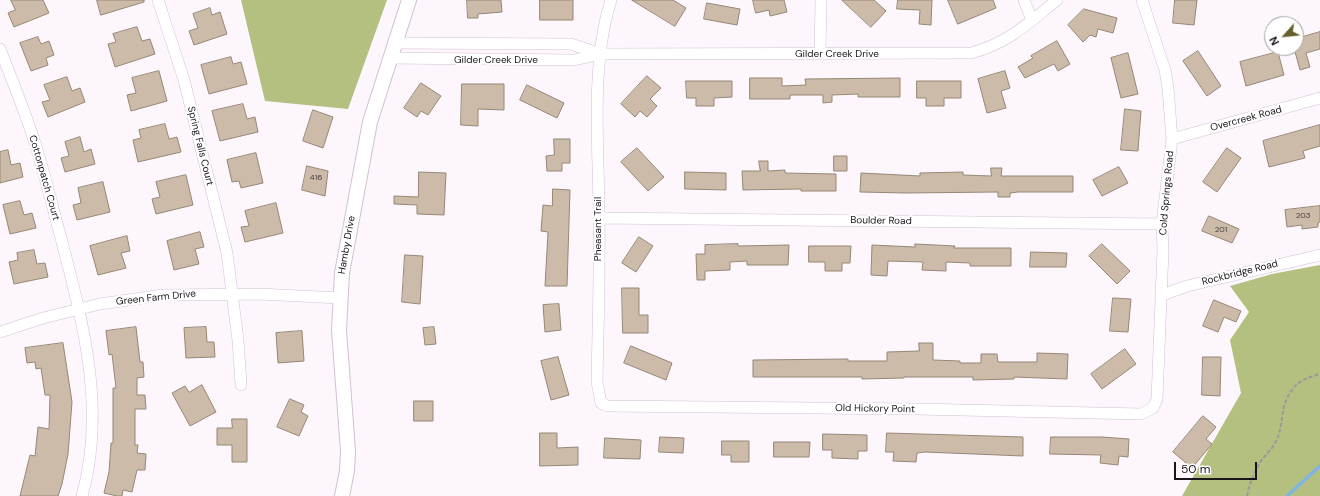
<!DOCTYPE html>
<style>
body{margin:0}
#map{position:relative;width:1320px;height:496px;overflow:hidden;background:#fdf6fd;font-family:"DM Sans",sans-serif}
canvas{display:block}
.north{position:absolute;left:1264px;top:16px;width:40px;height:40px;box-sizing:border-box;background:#fff;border:1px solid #a3a1a4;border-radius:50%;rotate:243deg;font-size:11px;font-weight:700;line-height:16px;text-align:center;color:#1a141b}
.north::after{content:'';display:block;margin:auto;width:14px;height:18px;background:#65602d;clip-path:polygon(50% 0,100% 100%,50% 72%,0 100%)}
.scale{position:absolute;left:1174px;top:462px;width:83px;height:18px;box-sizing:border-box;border:2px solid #1a141b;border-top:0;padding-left:5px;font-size:12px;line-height:14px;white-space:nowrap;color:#1a141b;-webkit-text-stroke:3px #fff;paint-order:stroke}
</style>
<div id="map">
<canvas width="1320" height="496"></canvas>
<div class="north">N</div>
<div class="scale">50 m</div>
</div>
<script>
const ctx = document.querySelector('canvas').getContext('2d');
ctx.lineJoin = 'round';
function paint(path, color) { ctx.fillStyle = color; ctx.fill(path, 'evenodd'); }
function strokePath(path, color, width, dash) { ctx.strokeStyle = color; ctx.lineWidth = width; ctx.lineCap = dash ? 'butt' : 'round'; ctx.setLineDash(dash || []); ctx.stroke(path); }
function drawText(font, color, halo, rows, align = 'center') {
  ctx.font = font + ' "DM Sans",sans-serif'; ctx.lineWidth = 4; ctx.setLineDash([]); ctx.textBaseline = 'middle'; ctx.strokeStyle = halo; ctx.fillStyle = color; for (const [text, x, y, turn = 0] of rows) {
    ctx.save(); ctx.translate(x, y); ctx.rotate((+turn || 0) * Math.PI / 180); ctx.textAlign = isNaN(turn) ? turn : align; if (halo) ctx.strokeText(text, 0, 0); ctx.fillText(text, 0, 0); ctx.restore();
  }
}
paint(new Path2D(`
 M241,0h146l-39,109 -83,-8z
 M1320,265v231h-138l59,-103 -11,-53 19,-28 -19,-26 42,-12z`), '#b4c080');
strokePath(new Path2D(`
 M1287,496l33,-30`), '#7fb5e2', 3.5);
const building = new Path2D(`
 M11,0h32l6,13 -35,14 -6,-14 7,-3z
 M97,0h47v2l-43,13z
 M467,0h34l1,12 -24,2v4h-10z
 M540,0h33v20h-33z
 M632,0h41l13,8 -11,18z
 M753,0h31l3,12 -17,4 -1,-6 -13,3z
 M842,0h32l12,11 -15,16z
 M898,0h34l-1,25 -12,-1 1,-14 -23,-1z
 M948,0h45l3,8 -38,16z
 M1175,0h22l-3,25 -21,-2z
 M707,3l33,6 -3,16 -33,-6z
 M210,8l2,7 8,-3 7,22 -33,11 -5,-14 9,-3 -5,-14z
 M1084,9l33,9 -4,15 -15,-4 -2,8 -6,-2 -7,7 -15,-17z
 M137,27l5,14 8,-2 5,15 -40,13 -7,-23 8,-2 -3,-8z
 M1320,32v17l-14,4 4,14 -10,3 -6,-22h2v-9z
 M38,37l3,7 8,-3 5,14 -8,3 2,7 -17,6 -11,-28z
 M1057,41l13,23 -12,7 -4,-7 -29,14 -7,-11 15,-9 -2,-2z
 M1198,51l23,35 -14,10 -24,-35z
 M1278,52l6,23 -38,11 -6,-24z
 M1128,53l10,41 -17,4 -10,-40z
 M231,57l2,7 8,-2 6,22 -38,10 -8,-29z
 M159,71l8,30 -36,10 -4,-16 9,-2 -4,-15z
 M1005,71l5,17 -9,3 5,17 -19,5 -9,-34z
 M647,76l14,12 -11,11 7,7 -10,11 -7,-6 -5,6 -14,-13z
 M67,77l5,14 8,-3 5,14 -37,15 -6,-15 8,-2 -6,-15z
 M750,78h32v8l24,-1 -1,-6 95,-1v19h-42v-3l-26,1v7l-9,1v-8h-33v4h-40z
 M686,81h46v16l-18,1v8h-18v-8h-9z
 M917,81h44v17h-17v8h-18v-8h-9z
 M421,83l20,13 -13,19 -7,-4 -4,6 -13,-9z
 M462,84h42v26l-26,-1v17l-17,-1z
 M527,85l37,18 -7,15 -37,-18z
 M243,104l4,15 8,-2 3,15 -38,9 -8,-30z
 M1125,109l16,2 -3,40 -17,-1z
 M313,110l20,7 -10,31 -20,-7z
 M165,124l4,15 8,-2 4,15 -43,10 -5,-22 8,-2 -2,-8z
 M1320,125v21l-17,5 2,7 -36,9 -6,-26z
 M80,137l4,15 7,-3 4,15 -30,8 -4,-14 8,-2 -4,-14z
 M554,139h16v24h-8v8h-15l-1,-15 8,-1z
 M637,148l27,29 -16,14 -27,-29z
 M1227,148l14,10 -24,34 -14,-10z
 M8,150l3,15 9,-2 3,14 -23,6v-31z
 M256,153l7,30 -22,5 -2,-7 -7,1 -5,-22z
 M834,156h13v15h-13z
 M759,161h9v10l17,-1v3l51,1v17h-35v-2l-58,1 -1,-19h18z
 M307,166l21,5 -3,25 -23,-6z
 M1119,167l9,16 -26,13 -9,-16z
 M991,168h11l-1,8h72v16h-55l-8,1v4h-12v-5l-92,1 -46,-1 1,-19 59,3v-3l43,-1v3l28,1z
 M419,172l27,1 -2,42 -27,-1v-9l-23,-1v-8l24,1z
 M685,172l41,1v17l-41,-1z
 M186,175l7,30 -37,9 -4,-15 8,-2 -4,-15z
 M103,182l7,30 -33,8 -4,-15 8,-2 -3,-15z
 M553,189l17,1 -3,96h-22l3,-54 -7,-1 2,-26 9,1z
 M20,201l4,14 8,-2 4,15 -26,6 -7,-29z
 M276,203l7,30 -38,9 -4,-15 8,-1 -4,-15z
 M1320,206v16l-2,1v4l-16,2v-4l-15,2 -2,-17z
 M1209,216l30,13 -7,14 -30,-12z
 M200,232l4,15 -9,2 4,15 -25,6 -7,-29z
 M127,236l3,15 -9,2 5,15 -28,7 -8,-29z
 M639,237l14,9 -17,26 -14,-9z
 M738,244v2l51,-1 -1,20h-41v-4l-17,1v8l-25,1v9h-8l-1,-26h9v-9z
 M915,244l40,2 -1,2h57v18h-41v-3l-24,-1v9l-24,-1 1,-8 -35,-1 -1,15 -16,-1 1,-30 43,2z
 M1102,244l28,27 -13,13 -28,-28z
 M809,246h42l-1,17h-8v8h-17v-9h-16z
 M34,250l3,14 8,-1 3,14 -34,7 -5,-22 9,-2 -1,-7z
 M1031,252l36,1 -1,14h-36z
 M405,255l18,1 -3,48 -18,-2z
 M622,288h17v27h9v18h-25z
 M1113,298l18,1 -3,33 -18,-1z
 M1214,300l27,11 -5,11 -12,-5 -6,15 -15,-6z
 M559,304l2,26 -16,2 -2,-27z
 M136,327l4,35h3l1,15 -7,1v17h8l1,14h-11v36h3l-1,8 9,1 -1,16h-8l-5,22 -9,-2 -1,6h-5l-13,-3 5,-21 2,-29h2v-55h3l-4,-34 -3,1 -3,-24z
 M206,327l1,15h7l1,15 -29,1 -2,-30z
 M434,327l2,17 -11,1 -2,-17z
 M302,331l2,30 -26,2 -2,-30z
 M63,343l9,59 -4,52 -6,30 -4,12h-38l10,-41 5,1 3,-29 11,2 1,-34h-5l-4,-27 -5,1 -1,-7 -8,1 -2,-15z
 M919,343h14v17l27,1v2h21v-9h16l1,8h39v-9l31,1 -1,25 -53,-2v2l-41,1v-3h-69v1l-42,1v-2h-109v-17l95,-1v2h39v-9l32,-1z
 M631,346l41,17 -6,17 -42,-17z
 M1125,349l11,15 -34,25 -11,-15z
 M558,357l11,38 -18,5 -10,-39z
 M1203,357h18l-1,39 -18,-1z
 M202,385l14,27 -26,14 -18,-33 13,-7 4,6z
 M290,399l14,6 -3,7 7,4 -9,20 -22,-9z
 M414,401h19v20h-19z
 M1203,416l13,11 -10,12 6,5 -20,24 -19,-16z
 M232,419h15v43h-15v-17h-15v-17h15z
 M540,433h17v15l21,-1v18l-38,1z
 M887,433l136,4v19l-98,-4 -8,1 -1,9 -23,-1 1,-9h-8z
 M823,434l44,1v16h-9v8l-26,-1v-8h-9z
 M660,437l24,1 -1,15 -24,-1z
 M1051,437h51l27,2 -1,18 -9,-1 -1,9 -18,-2 1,-8 -51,-1z
 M605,438l36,2 -1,19 -36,-1z
 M722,441h27v21h-18v-7h-9z
 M774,442h36l-1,15h-35z`);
paint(building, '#cbbba8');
strokePath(building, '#968775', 1);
const minor = new Path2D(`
 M158,0l26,80 43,173 11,87 3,45
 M611,0c-21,67 -12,148 -12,218 1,55 -1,109 -2,164l4,21 6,3 309,3 225,5 12,-6 4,-9 6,-149 -1,-26 10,-85 -4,-51 -3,-18 -23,-70
 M1024,0l8,20
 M395,43l176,1 30,10
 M0,49c12,31 25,62 35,94 10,32 18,66 27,99 22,84 44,169 20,254
 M820,53l1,-53
 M390,58l184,2 27,-6 370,-1c38,-10 57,-30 86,-53
 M1172,139l148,-41
 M600,218l562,6
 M1162,295l25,-9 133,-31
 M0,332l43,-14 57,-14 63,-9 96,-1 81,4`);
const tertiary = new Path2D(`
 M342,496l5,-25 1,-20 -9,-121 3,-57 28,-151 39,-122`);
strokePath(minor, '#d2c0d2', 12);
strokePath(tertiary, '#d2c0d2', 16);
strokePath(new Path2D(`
 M1247,496c2,-10 7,-23 12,-32 5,-8 14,-15 18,-25 7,-16 3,-34 15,-49 7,-10 17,-13 28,-16`), '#9e979e', 2, [4, 2]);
strokePath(minor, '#fff', 11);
strokePath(tertiary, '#fff', 14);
drawText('8px', '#463e3e', null, [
 ["416",316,178],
 ["203",1303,216],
 ["201",1221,230]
]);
drawText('10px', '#1a141b', '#fff', [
 ["Gilder Creek Drive",837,54],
 ["Gilder Creek Drive",496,60],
 ["Overcreek Road",1246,119,-15],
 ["Spring Falls Court",200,146,76],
 ["Cottonpatch Court",44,178,74],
 ["Cold Springs Road",1167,193,-85],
 ["Boulder Road",881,221,1],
 ["Pheasant Trail",598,229,-90],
 ["Hamby Drive",347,245,-80],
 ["Rockbridge Road",1240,273,-14],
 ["Green Farm Drive",156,298,-6],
 ["Old Hickory Point",875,409,1]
]);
</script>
